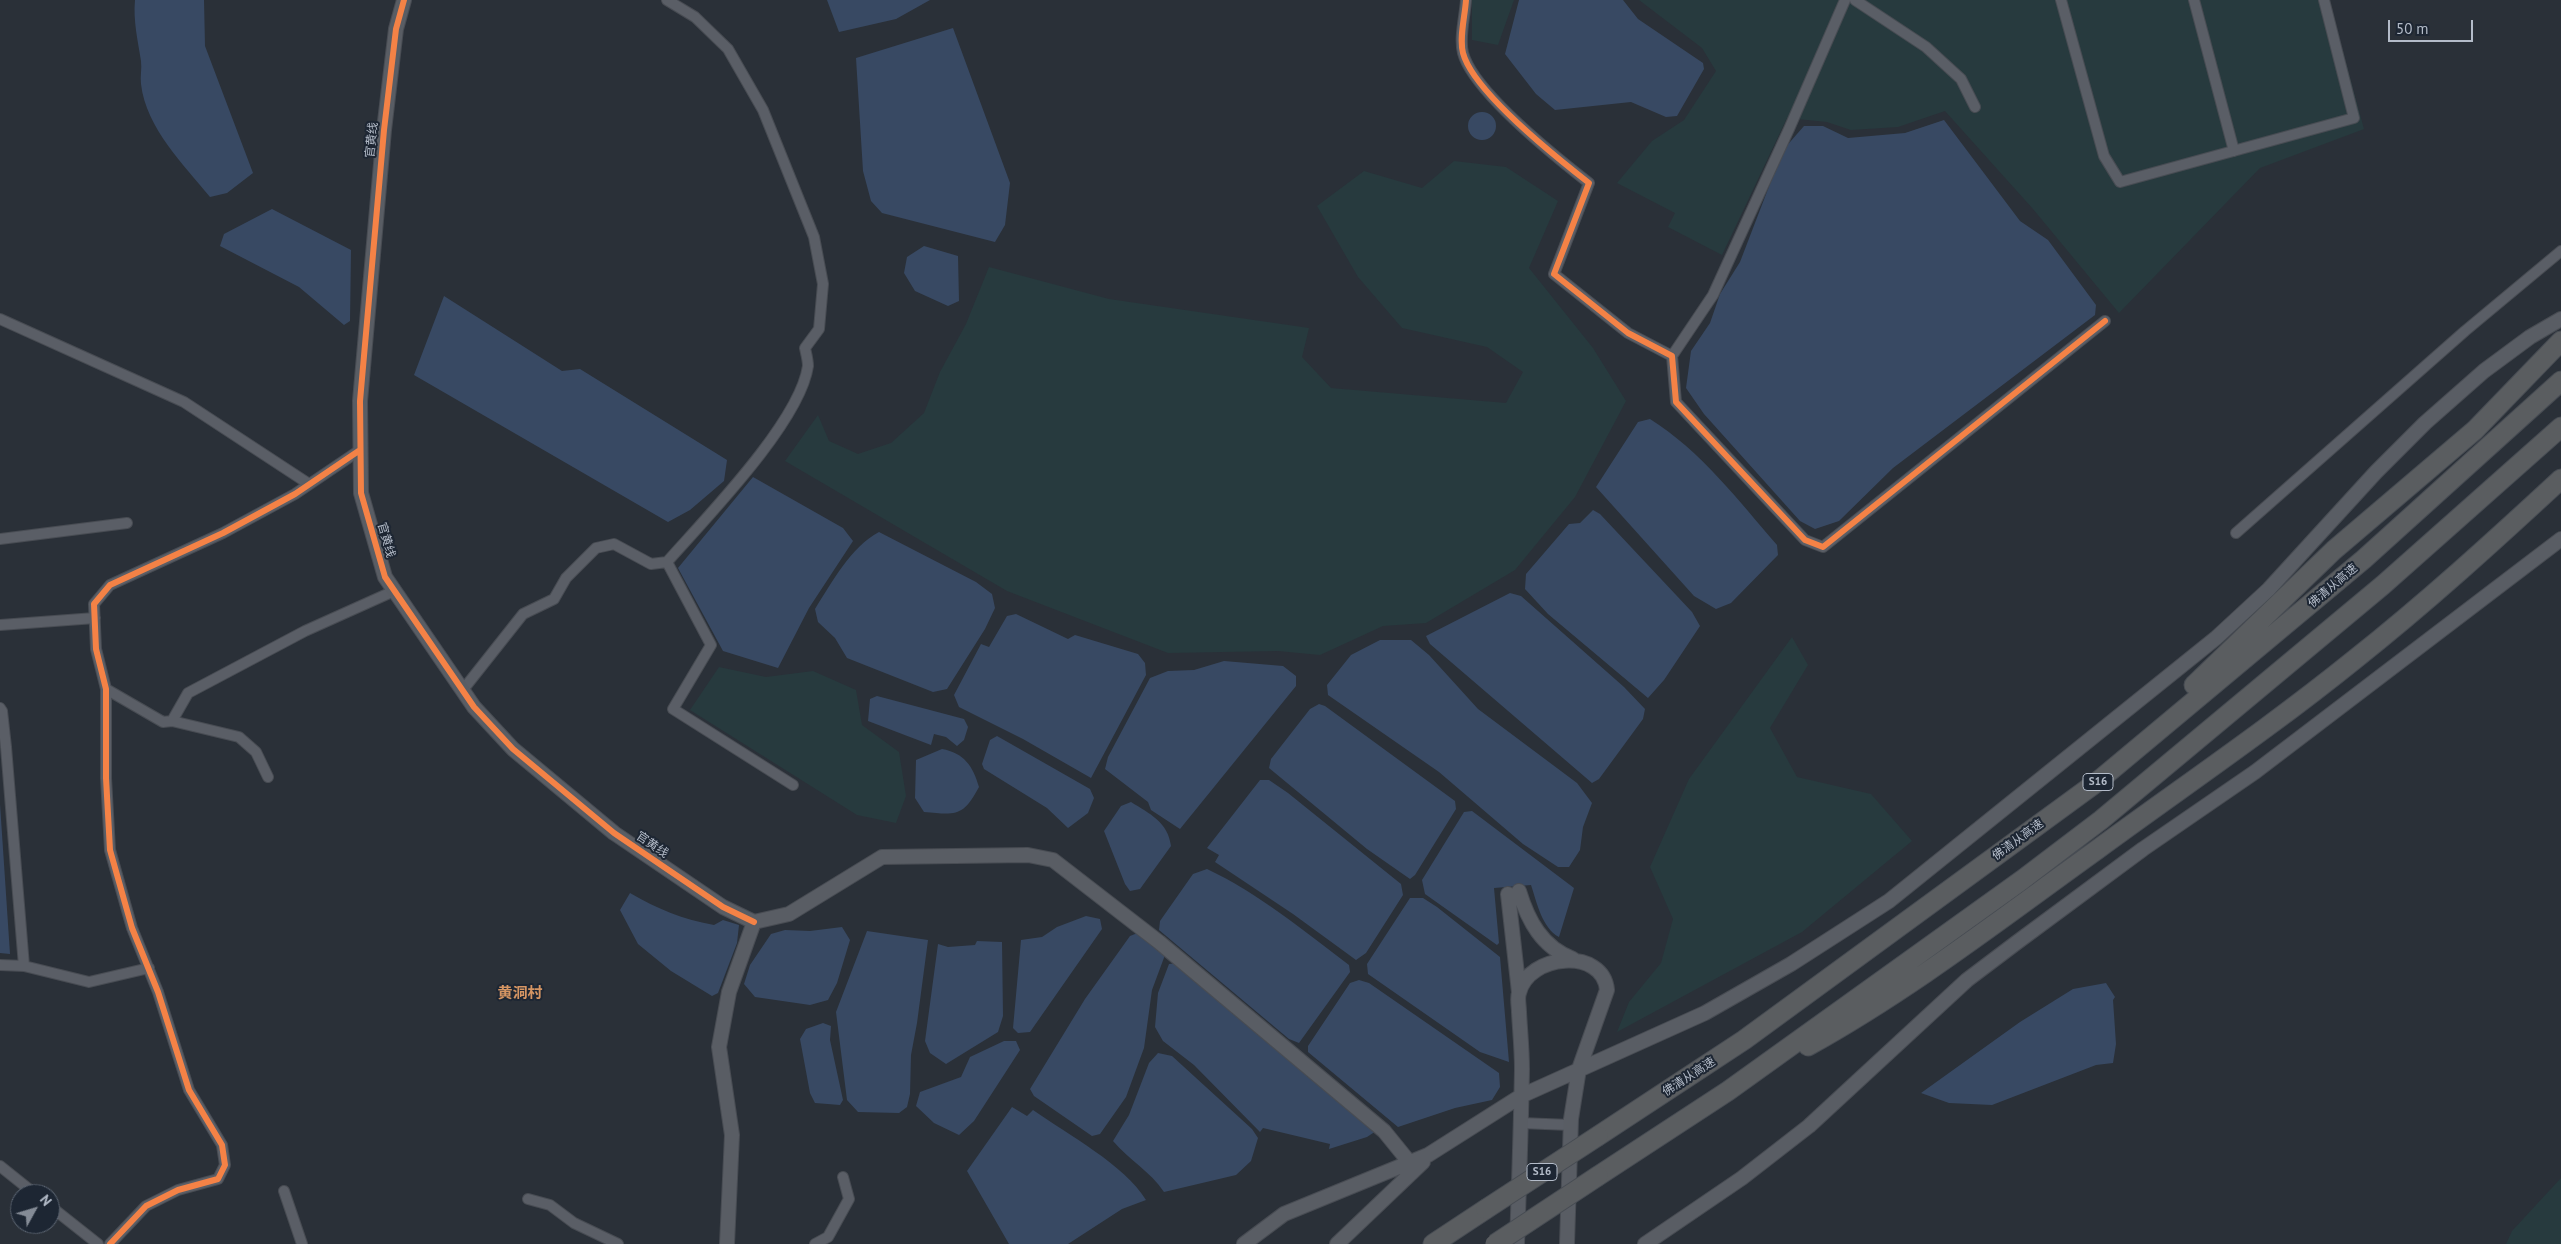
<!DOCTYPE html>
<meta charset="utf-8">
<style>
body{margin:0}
#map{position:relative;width:2561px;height:1244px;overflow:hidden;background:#2a3038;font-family:"PT Sans",sans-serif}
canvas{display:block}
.north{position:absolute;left:10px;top:1184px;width:50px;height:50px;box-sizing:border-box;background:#1d2633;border:1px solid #59626f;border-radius:50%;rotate:51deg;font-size:14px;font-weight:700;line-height:20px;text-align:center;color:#b4bcc9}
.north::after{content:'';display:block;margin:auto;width:18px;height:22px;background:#848b96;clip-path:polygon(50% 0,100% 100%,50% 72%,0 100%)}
.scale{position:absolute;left:2388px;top:20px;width:85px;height:22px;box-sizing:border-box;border:2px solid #b4bcc9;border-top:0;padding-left:6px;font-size:15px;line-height:18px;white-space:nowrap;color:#b4bcc9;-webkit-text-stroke:4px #1d2633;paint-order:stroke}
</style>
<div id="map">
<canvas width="2561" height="1244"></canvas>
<div class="north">N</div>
<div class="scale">50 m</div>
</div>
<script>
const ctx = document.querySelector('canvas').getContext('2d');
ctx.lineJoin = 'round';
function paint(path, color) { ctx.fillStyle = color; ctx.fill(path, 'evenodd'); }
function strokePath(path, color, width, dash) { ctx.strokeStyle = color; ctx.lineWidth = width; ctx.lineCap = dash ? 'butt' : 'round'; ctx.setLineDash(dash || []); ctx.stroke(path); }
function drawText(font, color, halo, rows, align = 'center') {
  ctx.font = font + ' "PT Sans","Noto Sans SC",sans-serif'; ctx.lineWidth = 4; ctx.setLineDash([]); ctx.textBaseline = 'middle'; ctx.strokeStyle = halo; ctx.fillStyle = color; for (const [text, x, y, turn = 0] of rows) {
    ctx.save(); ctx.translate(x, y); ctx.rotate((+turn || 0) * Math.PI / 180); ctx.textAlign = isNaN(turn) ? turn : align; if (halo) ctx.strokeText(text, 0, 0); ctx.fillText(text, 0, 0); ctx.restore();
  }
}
paint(new Path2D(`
 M1472,0h42l-16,45 -26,-5z
 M1639,0h690l35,129 -104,39 -141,145 -86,-104 -88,-98 -47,16 -47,3 -24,-8 -40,-4 -65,137 -54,-28 7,-14 -58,-30 35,-42 32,-21 32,-49 -14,-23z
 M1454,161l52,6 52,34 -29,67 64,80 33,53 -51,96 -60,73 -89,53 -43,3 -63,29 -42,-4 -110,2 -161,-62 -222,-130 33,-46 11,26 29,13 33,-11 33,-30 16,-41 26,-48 23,-57 120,32 200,29 -7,29 29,31 175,15 17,-31 -36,-25 -85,-19 -44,-51 -41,-71 47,-35 58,17z
 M1792,637l16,28 -38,63 27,49 74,17 41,47 -110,91 -185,100 12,-30 32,-39 12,-44 -23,-52 39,-88z
 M719,667l47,10 47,-6 43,19 6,35 37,27 7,44 -10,27 -39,-8 -167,-105z
 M2561,1178v66h-55l6,-13z`), '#273a3e');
paint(new Path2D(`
 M135,0h69l1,46 48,127 -26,20 -17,4c-26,-32 -64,-69 -69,-113 -1,-8 1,-15 0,-23 -3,-20 -8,-40 -6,-61z
 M827,0h103l-34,19 -57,13z
 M1519,0h104l15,19 65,44 1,6 -27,47 -11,1 -35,-15 -76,8 -19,-16 -31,-40z
 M953,28l57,155 -5,42 -10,17 -113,-29 -11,-12 -8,-30 -7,-113z
 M1468 126a14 14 0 1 1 28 0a14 14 0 1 1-28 0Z
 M1944,120l76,101 28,19 48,65 -1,10 -202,153 -54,53 -24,8 -15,-8 -96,-107 -18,-26 5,-37 19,-28 10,-29 20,-32 43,-112 21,-24h19l25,12 57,-5z
 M272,209l79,41 -1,71 -6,4 -45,-38 -79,-41 4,-12z
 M924,246l34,10 1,45 -11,5 -33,-15 -11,-18 3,-16z
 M444,296l118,75 18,-2 147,91 -3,21 -34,29 -22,12 -254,-147z
 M1650,419c51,32 88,81 127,126l1,10 -47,48 -15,6 -22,-13 -98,-109 42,-65z
 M753,477l90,51 10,13 -44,67 -31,60 -55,-17 -45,-83z
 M1593,510l7,4 92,98 8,14 -36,54 -16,18 -100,-84 -23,-25 1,-15 43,-50 11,-1z
 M879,532l97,50 16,12 3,14 -10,21 -38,60 -14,3 -86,-34 -12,-20 -17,-16 -3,-13c17,-27 36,-62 64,-77z
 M1510,593l11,3 103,91 21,22 -2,10 -44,60 -7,4 -162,-139 -4,-8z
 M1016,614l52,25 7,-4 63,19 7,9 1,12 -55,103 -68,-39 -64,-32 -5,-12 27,-51 8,3 18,-31z
 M1380,640h31l18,15 49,54 99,74 15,20 -9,24 -3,23 -11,17h-11l-35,-23 -84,-72 -111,-77 -1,-10 24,-30z
 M1224,661l59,5 13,10v10l-116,143 -29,-19 -3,-8 -43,-33 3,-12 42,-79 18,-7 26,-1z
 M877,696l87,23 4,8 -4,13 -7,6 -11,-9 -12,-3 -3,11 -63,-24 2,-22z
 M1319,704l6,2 130,95 1,8 -41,66 -5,4 -43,-30 -98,-81 2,-9 39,-50z
 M997,736l93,53 4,9 -6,15 -20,15 -21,-20 -63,-39 -2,-5 8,-24z
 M942,749c22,4 31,17 37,38 -16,30 -23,28 -55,25l-9,-14 1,-38z
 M1260,780h9l19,13 113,91 2,11 -37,58 -10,7 -63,-46 -78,-52 4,-7 -12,-7z
 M1131,802c19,12 37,20 40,44l-31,43 -10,2 -5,-7 -21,-53 17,-25z
 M0,804l10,150 -10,-1z
 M1472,811l102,77 -15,49c-17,-9 -22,-34 -28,-52l-37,3 5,55 -2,2 -72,-51 -3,-14 42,-68z
 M1207,869c51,24 97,62 142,96l1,7 -51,71 -10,-4 -130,-109 1,-9 33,-47z
 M630,893c28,16 51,26 84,32l9,-5 16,5 -2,18 -19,50 -6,3 -41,-25 -33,-27 -18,-34z
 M1410,898h13l14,9 63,50 9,105 -29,-10 -112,-78 -1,-10z
 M1086,916l14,3 2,10 -72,103 -12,1 -5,-5 8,-88 21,-3 15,-10z
 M842,927l8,13 -13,43 -9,17 -18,5 -55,-8 -11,-13 6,-19 21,-31 14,-4 25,1z
 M867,931l61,9 -11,83 -6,32 -1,39 -3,13 -8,6 -41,-1 -11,-12 -11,-88z
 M1140,932l25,23 -13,35 -8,58 -18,49 -26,37 -8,2 -58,-40 -4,-7 55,-90 45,-63z
 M977,941l25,1 1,74 -5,16 -52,32 -16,-11 -5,-12 13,-97 10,3 27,-2z
 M1179,963l197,168 -9,6 -38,12 1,-5 -67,-16 -3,4 -66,-67 -31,-24 -8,-14 3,-34 11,-29z
 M1359,980l10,3 130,90 1,14 -8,13 -37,8 -57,19 -90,-75v-6l42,-63z
 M2106,983l9,14 -2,3 3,44 -3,19 -17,2 -104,40 -43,-2 -28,-10 99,-71 53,-33z
 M823,1023l8,3 -1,14 13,60 -3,5 -25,-2 -5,-10 -10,-54 6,-10z
 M1004,1041h12l4,9 -46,71 -15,14 -25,-12 -18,-17 4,-14 41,-15 9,-20z
 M1158,1053l14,3 80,73 6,9 -7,23 -15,14 -72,17c-14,-21 -35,-32 -51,-51l16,-26 20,-52z
 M1012,1107l15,9 6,-6c34,24 92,55 113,90l-24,9 -54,35h-59l-42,-73z`), '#384963');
const street = new Path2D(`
 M1466,0c-1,16 -7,38 -3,53 10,38 94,105 126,130l-35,91 74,59 44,23 4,46 129,138 18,7 282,-226
 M1855,0l71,47 35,32 14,28
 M2061,0l43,156 16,26 234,-64 -30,-118
 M2194,0l40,151
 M0,319l184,83 125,82
 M1672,356l41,-61 76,-166 56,-129
 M2236,533l229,-202 96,-80
 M0,539l127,-16
 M667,562l44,83 -38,64 120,76
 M0,625l95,-7
 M106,689l57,33 9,-1 16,-28 117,-62 89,-40
 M462,691l61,-77 31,-15 12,-21 30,-30 18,-4 37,20 16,-2c38,-43 133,-140 141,-196 0,-6 -2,-13 -3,-18l14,-19 4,-45 -9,-47 -51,-127 -35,-61 -33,-32 -28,-17
 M0,708l2,3 4,36 18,219
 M172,721l67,16 17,15 12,25
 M0,965l24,1 65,16 60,-14
 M1521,1123l49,2
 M0,1166l35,28
 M284,1191l18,53
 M528,1199l22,6 24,18 44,21
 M50,1206l48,38
 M110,1244l36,-38 32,-16 40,-11 7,-14 -3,-20 -33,-55 -31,-98 -26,-64 -22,-78 -4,-72v-89l-10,-40 -2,-45 16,-19 113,-52 72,-39 65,-44
 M815,1244l13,-7 21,-38 -6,-22`);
const secondary = new Path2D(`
 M404,0l-8,29 -12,101 -24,271 1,92 24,84 89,130 39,42 101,84 109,74 31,15
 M1519,891c9,30 23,56 54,68
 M1508,894l11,98
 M754,922l35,-8 93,-57 146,-2 25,5 106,82 225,189 26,32
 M727,1244l5,-109 -13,-88 10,-55 25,-70
 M1244,1244l40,-30 144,-59 93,-59 184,-83 86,-49 98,-63 327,-263 53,-49 107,-117 49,-49 59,-52 46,-34 31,-18
 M1337,1244l86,-82
 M1517,1244c2,-58 4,-117 5,-175 0,-19 -2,-38 -3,-57 0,-6 -2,-14 0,-19 9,-39 84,-46 88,-3l-28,79 -8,50 -4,125
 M1645,1244l97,-66 67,-52 158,-146 49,-37 127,-94 112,-77 306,-233`);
const highway = new Path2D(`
 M2194,685l140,-135 141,-120 86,-89
 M1808,1046c103,-57 195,-129 290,-197 86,-63 173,-122 256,-189 72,-57 140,-119 207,-181
 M1598,1136l146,-96 353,-258 267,-223 197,-178
 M1598,1176l130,-85 294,-211 79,-60 282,-235 178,-158
 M1433,1244l53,-35`);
strokePath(street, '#484c53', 12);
strokePath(secondary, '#484c53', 16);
strokePath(highway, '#474c53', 21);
strokePath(street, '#5a5e66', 10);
strokePath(secondary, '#595d64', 14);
strokePath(highway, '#5a5d60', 19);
const highwayBridge = new Path2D(`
 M1486,1209l112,-73
 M1495,1244l103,-68`);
strokePath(highwayBridge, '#474c53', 21, []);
strokePath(highwayBridge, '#5a5d60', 19);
strokePath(new Path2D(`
 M404,0l-8,29 -12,101 -24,271 1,92 24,84 89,130 39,42 101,84 109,74 31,15
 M1466,0c-1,16 -7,38 -3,53 10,38 94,105 126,130l-35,91 74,59 44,23 4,46 129,138 18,7 282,-226
 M110,1244l36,-38 32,-16 40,-11 7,-14 -3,-20 -33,-55 -31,-98 -26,-64 -22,-78 -4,-72v-89l-10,-40 -2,-45 16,-19 113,-52 72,-39 65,-44`), '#f48246', 6);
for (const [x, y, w] of [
 [2098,782,30],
 [1542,1172,30]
]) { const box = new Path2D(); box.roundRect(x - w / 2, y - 8.5, w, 17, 4); ctx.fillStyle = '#1d2633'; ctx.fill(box); strokePath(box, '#b4bcc9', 1); }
drawText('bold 11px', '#b4bcc9', null, [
 ["S16",2098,782],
 ["S16",1542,1172]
]);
drawText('12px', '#b4bcc9', '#1d2633', [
 ["官黄线",372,140,-84],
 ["官黄线",386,540,74],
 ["佛清从高速",2333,586,-40],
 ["佛清从高速",2018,840,-36],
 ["官黄线",652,845,34],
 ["佛清从高速",1689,1077,-33]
]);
drawText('bold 15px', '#d59563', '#1d2633', [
 ["黄洞村",520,994]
]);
</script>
